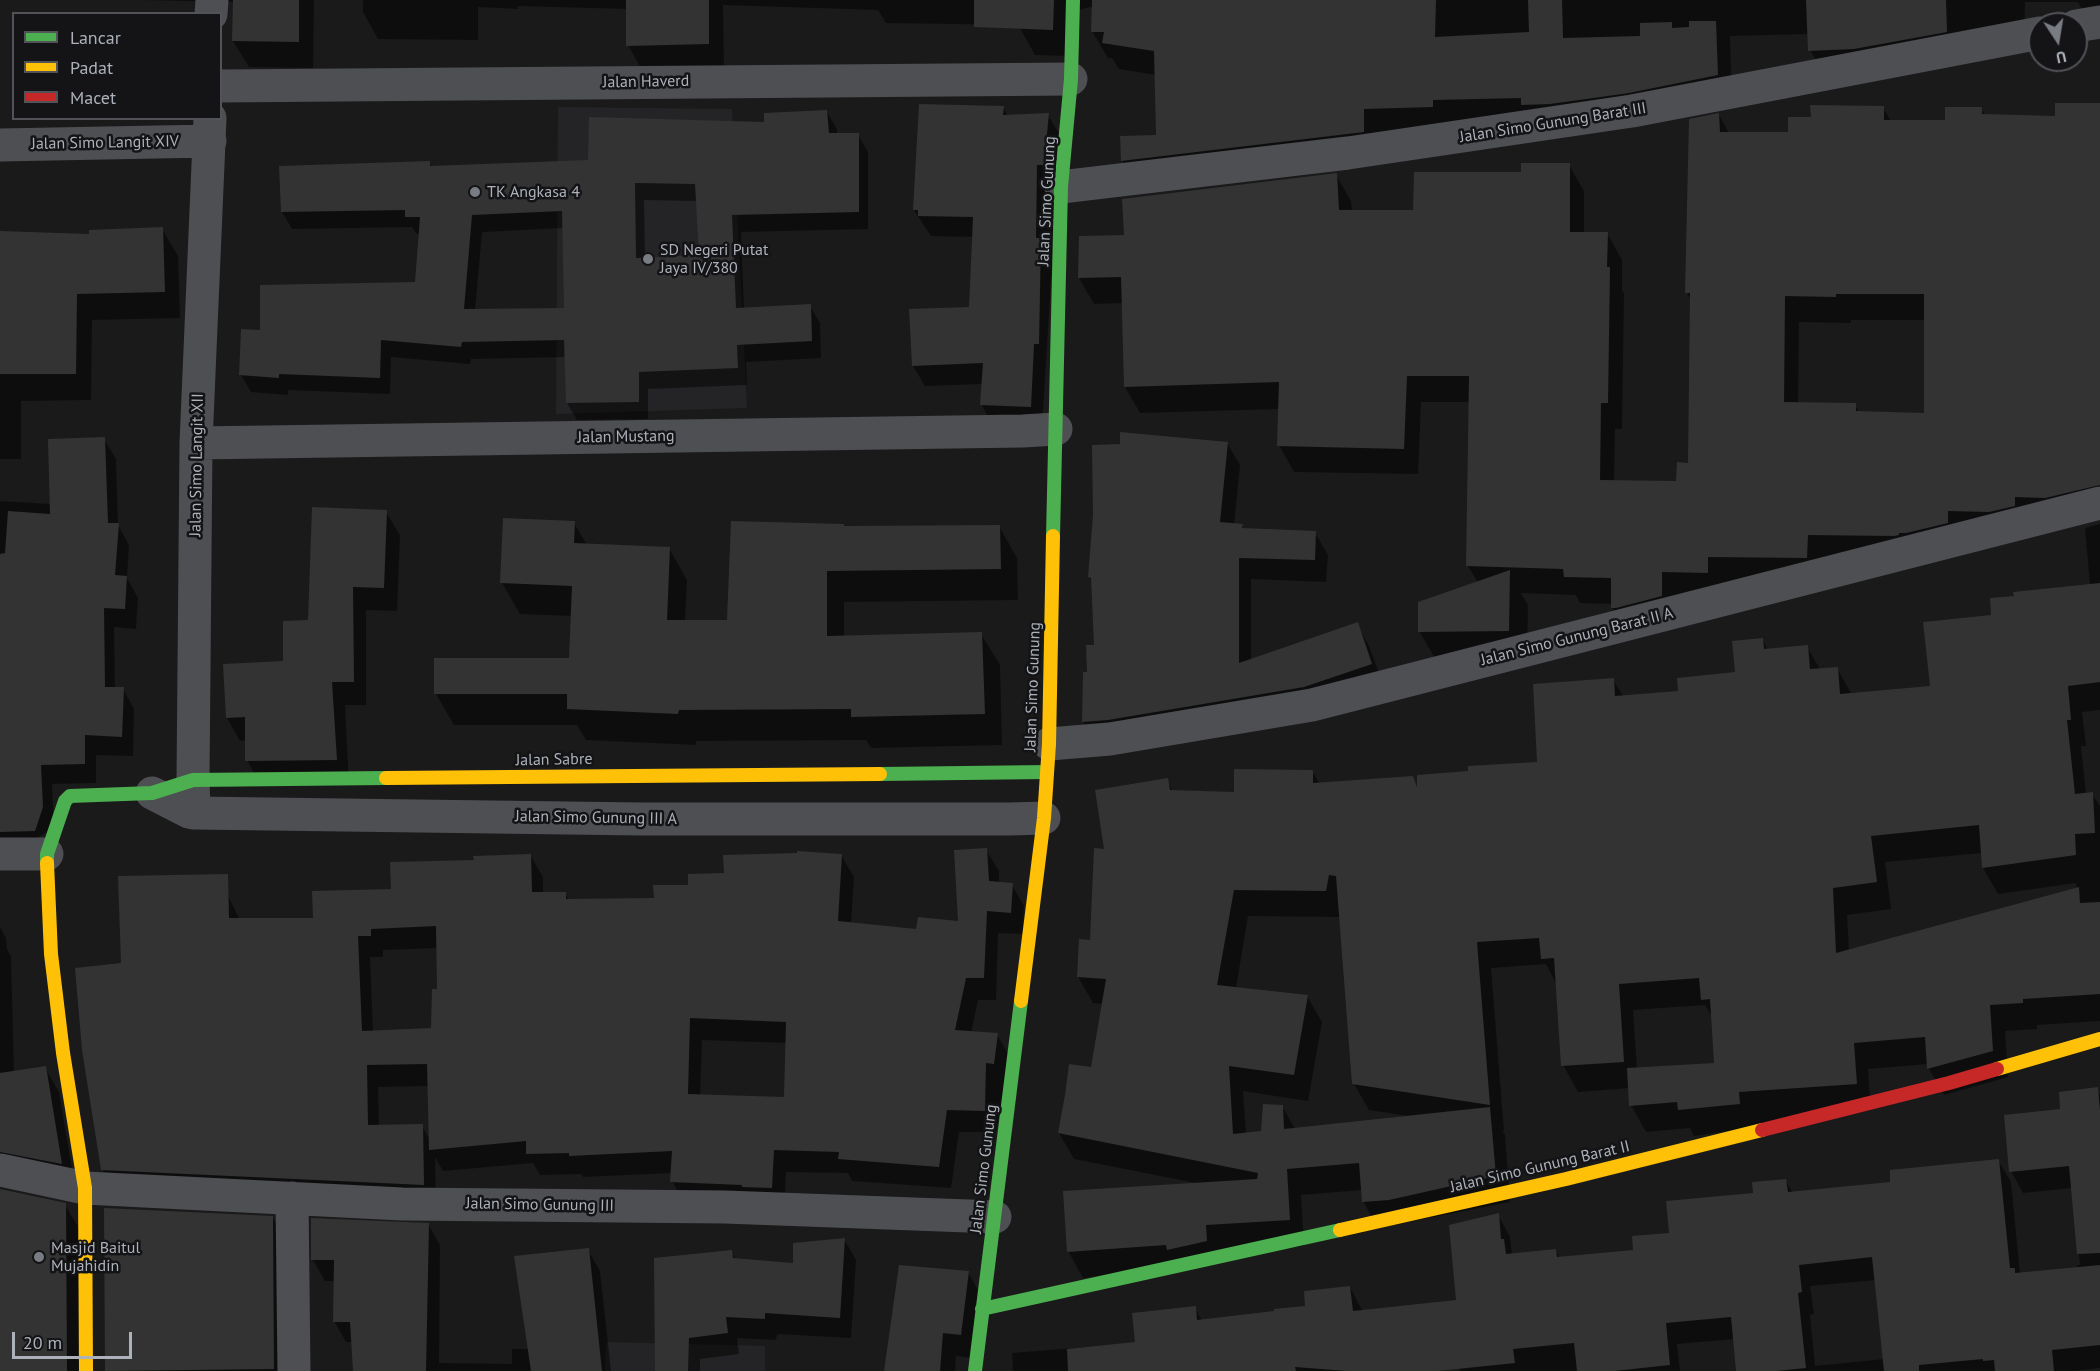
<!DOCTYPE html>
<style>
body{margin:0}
#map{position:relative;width:2100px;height:1371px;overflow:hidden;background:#1a1a1a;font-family:"PT Sans",sans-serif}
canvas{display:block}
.legend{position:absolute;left:12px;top:12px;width:210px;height:108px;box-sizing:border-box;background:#141416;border:2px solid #515358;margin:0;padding:8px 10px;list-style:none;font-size:18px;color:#acb1ba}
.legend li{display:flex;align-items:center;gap:12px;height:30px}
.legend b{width:30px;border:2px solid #515358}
.north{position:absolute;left:2028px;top:12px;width:60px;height:60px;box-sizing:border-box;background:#141416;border:2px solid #515358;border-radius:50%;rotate:168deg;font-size:16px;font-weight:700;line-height:24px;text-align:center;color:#acb1ba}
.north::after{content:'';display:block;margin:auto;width:21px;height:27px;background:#797c82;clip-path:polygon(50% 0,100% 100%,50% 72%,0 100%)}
.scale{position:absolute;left:12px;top:1332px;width:120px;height:27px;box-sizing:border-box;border:3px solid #acb1ba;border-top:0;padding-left:8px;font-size:18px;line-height:21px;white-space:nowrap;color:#acb1ba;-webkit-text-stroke:4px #141416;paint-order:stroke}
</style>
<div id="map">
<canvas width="2100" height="1371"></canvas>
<ul class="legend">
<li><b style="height:8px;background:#4caf50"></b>Lancar</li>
<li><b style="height:8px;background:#ffc107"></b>Padat</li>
<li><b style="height:8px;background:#c62828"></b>Macet</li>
</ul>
<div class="north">U</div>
<div class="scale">20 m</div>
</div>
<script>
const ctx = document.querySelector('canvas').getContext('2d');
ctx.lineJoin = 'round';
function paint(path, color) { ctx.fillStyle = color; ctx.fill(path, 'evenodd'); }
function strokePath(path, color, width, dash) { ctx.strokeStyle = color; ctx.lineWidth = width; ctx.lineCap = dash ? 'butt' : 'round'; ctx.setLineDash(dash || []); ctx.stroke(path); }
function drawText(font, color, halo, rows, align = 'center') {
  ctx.font = font + ' "PT Sans",sans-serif'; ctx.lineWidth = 5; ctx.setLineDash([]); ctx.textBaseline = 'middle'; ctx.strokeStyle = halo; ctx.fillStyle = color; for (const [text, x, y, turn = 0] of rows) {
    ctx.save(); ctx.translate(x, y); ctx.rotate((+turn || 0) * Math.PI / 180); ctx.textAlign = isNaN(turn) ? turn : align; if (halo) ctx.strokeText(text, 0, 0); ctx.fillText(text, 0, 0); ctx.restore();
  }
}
paint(new Path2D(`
 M558,107l174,2 15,299 -191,6z
 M606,1342l159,4v25h-160z`), '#242426');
paint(new Path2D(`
 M141,0h173l-1,68 -64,-1 -16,-26 1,-39z
 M363,0h1737v20h-12l-10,-18h-53l-1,42 -199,33 -15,-27 -1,-16 -79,2 2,66 -595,85 -15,-26 36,-25 -2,-61 -37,-6 -7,-11h-4l-16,-27 1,-23 -3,-1 -11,3 -11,46 -33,-1 -15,-27v-3l-134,-2 -8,-13 -155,-5 1,65 -81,2 -15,-27 -1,-36 -109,-3v3l-40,-2v33l-100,-1 -15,-27z
 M2100,104v410l-473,119 -15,-26v-3l-32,-1 -4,-8 -55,-2 7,12 -1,59 -88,1 -20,-34 59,-48 -10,-17 2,-164h-49l-3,72 -124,-2 -15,-27 1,-36 -140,4 -15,-26 -2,-84 -29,1 -15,-26 46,-42 211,-61 15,26 1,10 63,1 107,-38 47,-9 15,26v42h23l15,27v30l2,4 -2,135h-7l-1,53h64l12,-18 1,-163 -4,-9 32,-177 10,18 60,1 23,-15 71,-11 8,13h55l35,-13 4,8 71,1zM1851,320h75l-1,95 -65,-2 -5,-8 -57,-1 1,-82 52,1z
 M1003,108l5,8 40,-1 12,20 -18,292 -49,-2 -12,-21 2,-20 -58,2 -12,-20 57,-58 4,-71 -43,-1 -17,-26z
 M827,112l10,17v6h21l10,17v77l-127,3 3,77 66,-3 10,17 1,35 -75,4 1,23 -99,4v30l-71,1 -10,-17 -1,-46 -95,2 -1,5 -79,-7 -1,37 -102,-4v5l-37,-3 -10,-17 21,-44 154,-47 4,-50h-3l-5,-7 -120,2 -10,-17 147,-50 3,5 157,-5zM644,200l53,1 3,56 -55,2zM564,228l1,82h-90l7,-78z
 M162,229l16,27 2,62 -88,2 -1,80 -70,1v58h-21v-227l91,4z
 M104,439l12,20 2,66 11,20 -2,33 11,20 -2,31 -22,-2 1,62h8l11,20 -1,47 -37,-1v28l-44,1 2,44 -54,31v-358l51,3z
 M1227,443l13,22 -6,60 8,1 2,4 71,3 13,22 -2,27 -75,-3v82l106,-37 12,22 15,40 -288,58 -13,-22 1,-49h4l7,-27 -2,-63 -4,-6z
 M386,512l14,23 -3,76 -31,-1v95h-21l4,78 -89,1 -13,-24v-20l-7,1 -13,-23 58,-56 24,-40z
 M574,523l13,22 82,3 18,32 -2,42h44l116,-94 154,-2 18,32 1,42 -174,2v35l137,-3 19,31 2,80 -131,3 -5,-8 -170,1v4l-110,-5 -9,-15h-123l-18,-31 134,-35 2,-43 -52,-2 -18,-31z
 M2100,524v186l-18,2 4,34h-5l5,48h6l8,12v215l-63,4v4l-32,2 3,46 -64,18 -15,-26 -1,-5 -60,5 3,41 -177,26 -4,-8 -44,4 -15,-27 -1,-17 -52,4 -15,-27 -6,-80 -11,-21 -55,4 13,163 -2,-1 3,5 5,67 -132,26 -15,-27 -1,-11 -61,5 3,51 -221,32 -15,-27 128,-68 -122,-24 -15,-26 33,-65 11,-64 -10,-1 -15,-26 13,-36 15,-91 61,-70 6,12 63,1 76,-22 8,13 92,-7 6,11 120,-25 75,-83 10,16 57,-4 57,-19 25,-34 6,11 39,-3 13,22 17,-1 15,27 79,-8 61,-71 98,-31 -5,-57zM1982,853l1,15 15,26 78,-11 1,6 -228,62 -2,-36 44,-6 -6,-47zM1248,916l92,1 14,167 15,26 39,6 -113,13 -13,-23 -20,27 -16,1 -3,-43 65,10 14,-79 -15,-26 -71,-8zM1705,1005l8,13 3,46 -79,5 -4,-59z
 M986,850l13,21v12l13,2 12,21 -1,28 -25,-1 -2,67h-18l-7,33 26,2 13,22 -14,75h-37l-8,56 -99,-7 -4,-8 -62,-1 -2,38 -100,-7 -12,-22v-8l-89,4 -2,-3 -41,1 -7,-12 -90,8 -8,-14 1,50 -321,-16 -12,-21 19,-205 106,-69 12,24 74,-1 161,-57 55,-7 13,22v16l22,1 4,6 86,-1 70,-24 116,-20 13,22 -3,47 67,7 41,-8zM438,948l1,43 -7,38 -59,3 -3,-75h13v-7zM702,1040l85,3 -2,55 -85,-2zM429,1086l1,54 -8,-14 -43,1 -1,-40z
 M0,927l6,11 1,11 4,8 3,116 31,-5 14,24 16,95 -75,-6z
 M2097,1089l3,6v273l-25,3h-338l-2,-32 -58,5 3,27h-220l-1,-7h-15v7h-431l-1,-18 125,-10 58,-35 7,13 105,-14 43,-20 13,25 95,-10 40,-87 12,22 2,18 44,-4 4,7 75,-7 150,-71 8,13 99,-9 106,-24 13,22 9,92 57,-5v-4h3l-8,-77 -49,5 -12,-22 51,-61zM1876,1280l8,79 -69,7 -5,-51 4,-1 -4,-28z
 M0,1191l65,14 14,23 1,143h-80z
 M105,1209l168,9 14,24v129h-181z
 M428,1224l12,21 -1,118 73,1v-15h17l59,-99 12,21 11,100h-257l-1,-29h-7l-12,-21 1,-40h-10l-12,-21z
 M844,1239l12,21 -5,78 -74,-4 -1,6 -39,-2 2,16 -39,5v12h-44l75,-120 5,9 58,4z
 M968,1272l13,24 -8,62 -17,-2 -1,15h-69z`), '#0007');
paint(new Path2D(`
 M233,0h66v42l-67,-1z
 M626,0h83v44l-83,2z
 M974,0h80l-1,30 -79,-3z
 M1092,0h344l-1,37 94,-5 -1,-32h34l1,38 77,-2v-13l32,-1v6l17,-1v-6h27l2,54 -89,18 -79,11 -29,1v-7l-88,2v7l-69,2v23l-243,29 -1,-25 36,-1 -2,-84 -52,-8 2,-11h-13z
 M1806,0h140l1,32 -93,17 -46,2z
 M2055,103h45v382l-55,13 -30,-1v9l-26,6 -41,-1v12l-42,10h-7v2l-5,1 -86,-1 -1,23 -99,-1v16l-46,-1v24l-46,12h-5v-30l-47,-1 -1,-8 -97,-3 3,-190h-62l-3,73 -127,-3 2,-64 -155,5 -3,-110 -43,1 1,-42 45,-1 -2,-36 215,-26 2,37h74l1,-38h107v-9h49v69h38l-1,35h3l-2,136h-7l-1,77 76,1 1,-19 11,1 2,-170h-5l4,-174 30,-6 1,19h68v-15h23l-1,-12 74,1v14h61v-13h37v7l73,2zM1836,294h88v119l-68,-2v-8l-72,-1 1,-106 51,1z
 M919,104l85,2 -1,9 46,-2 -5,52h-7l-1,73h5l-2,106h-5l-3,63 -51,-2 3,-42 -71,3 -3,-57 60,-2 4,-90 -55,-1v-6h-5z
 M827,110l2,23h30v79l-127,3 4,93 75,-4 1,37 -75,4 1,23 -99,4v30l-73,1 -2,-63 -102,2 -1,5 -80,-7 -1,38 -101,-4v4l-40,-3 2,-46 19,1v-45l155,-3 5,-65h-15v-7l-124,2 -2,-46 151,-5v5l158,-6 1,-43 175,5v-9zM635,183l60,1 4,71 -63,3zM562,211l2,97 -100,1 8,-94z
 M163,227l2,65 -88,2 -1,80h-76v-143l89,3v-4z
 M1120,432l108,10 -8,80 23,2 -1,4 74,3 -1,29 -76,-2v105l119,-41 14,42 -68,23 -196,33 -26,2 1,-50h4l-1,-27h8l-3,-67 -3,-1 5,-62 -1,-70 28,-1z
 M105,437l3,86h11l-4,52 12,1 -2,33 -21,-1 1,79h19l-2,50 -37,-2v29l-44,1 2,42 -8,24 -35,1v-278l5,-1 3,-42 42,3 -2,-75z
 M312,507l75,3 -3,78 -31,-1 1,95h-22l5,78 -92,1v-44l-19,1 -3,-54 60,-3v-40l25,-1z
 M503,518l72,3 -1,22 96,4 -3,73h60l4,-99 113,3v2l156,-1 1,44 -174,2v65l155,-4 3,82 -134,3v-8l-172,1 -1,4 -111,-5v-15h-133v-36h135l3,-72 -72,-3z
 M1510,570l-1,61 -91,1v-30z
 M2100,583v99l-32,4 3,34h-4l8,74 18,-2 2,41 -20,1 1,21 -94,13 -3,-43 -108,11 6,46 -44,6 3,65 243,-66 1,16 20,-1v92l-77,5v4l-33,2 3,46 -66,18 -2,-32 -71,6 3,41 -118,8 1,12 -62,6 -1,-8 -48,4 -2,-38 87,-5 -4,-64 -9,1 -2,-22 -80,6 5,78 -63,4 -7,-108 -13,1 -2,-21 -62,4 13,163 -138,-21 -16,-208 -7,-1 -3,16 -92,-1 -17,95 91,10 -14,80 -65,-9 4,68 28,-3 2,-27 20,1 1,24 206,-22 6,69 -107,24 -27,2 -3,-39 -72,6 3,51 -84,5 1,16 -40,9 -1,-5 -99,7 -4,-61 194,-12 1,-6 -200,-40 7,-38 4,-31 22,3 15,-88 -29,-2 2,-38 11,1 4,-92 10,1 -9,-59 73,-12 2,12 64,2v-23l79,1v13l100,-7 4,11v-12l51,-4v-5l69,-4 -4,-78 81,-6 1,18 63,-5 -1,-13 58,-6 -3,-31 31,-3 1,11 44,-4 2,24 28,-2 2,27 90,-8 -7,-64 68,-7 -1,-17 24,-2 -1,-4z
 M987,848l2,33 24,2 -2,30 -24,-2 -3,67h-18l-11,52 43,3 -4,31 -8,-1 -1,48 -38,-1 -8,57 -101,-8 1,-7 -65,-2 -2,38 -30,-1v-2l-72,-3 2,-31 -103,5v-3l-43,1v-13l-97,9 -2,-86 -60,1 1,60 55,-1 1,61 -323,-15 -19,-120 -7,-82 46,-5 -3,-87 110,-2 1,44h84l-1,-27 79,-2 -1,-27 84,-2 -1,-4 58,-2 1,38h34v7l88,-1 -1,-13h35v-11l36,-1 -1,-18 74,-2v-2l45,3 -4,67 78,8 2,-12 40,4 -4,-71zM436,926l1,63h-5l-1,39 -69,3 -4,-95h13v-7zM690,1018l96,4 -2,75 -96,-3z
 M46,1066l16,98 -62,-12v-79z
 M2098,1087l2,24v142l-23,1 -8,-88 -60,6 -5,-57 56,-6 -1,-17z
 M1999,1159l11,109h5v5l85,-8v80l-48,5 2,21h-59l-1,-11 -11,1v-2l-64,6v6h-35l-12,-114 -73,8 3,27 -4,1 8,75 -30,3h-40l-5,-54 -65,6 4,42 -56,6h-37l-3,-28 -61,6 2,14 -77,8h-91l-52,-4 1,4h-228l-1,-22 68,-7 -3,-29 64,-7 1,14 77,-9v-2l31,-3 -1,-15 46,-5 3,25 103,-11 -7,-75 50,-12 2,26h3l2,15 50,-5 1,8 76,-7 -1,-14 37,-3 -3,-32 87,-8 -1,-11 34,-3 2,13 102,-10v-12z
 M0,1189l66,14 1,168h-67z
 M104,1208l169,8 1,153 -169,2z
 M311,1218l118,5 -3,148h-73l-3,-49h-17l1,-62h-23z
 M845,1238l-5,80 -75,-5v6l-39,-2 2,16 -39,5 -1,33h-33l-1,-113 78,-8 1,8 60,5v-20z
 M589,1248l13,123h-71l-17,-115z
 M899,1265l70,6 -8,64 -18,-2 -3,38h-56z`), '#333334');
strokePath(new Path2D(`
 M211,14l1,-14
 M2076,26l24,-4
 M220,86l851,-7
 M0,145l210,-4
 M1061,187l287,-34 284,-42 408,-78
 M196,443l827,-12 33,-2
 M1049,744l61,-5 202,-34 788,-202
 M152,793l37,19 5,1 448,6h368l34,-1
 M194,809l-1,-29 3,-337 14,-325
 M0,854h47
 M0,1170l85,18 317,16 323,3 270,10
 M292,1198l2,173`), '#4e4f53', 33);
strokePath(new Path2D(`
 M1053,536l8,-349 10,-108 2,-79
 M880,774l167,-2
 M47,863v-9l18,-53 5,-5 82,-3 41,-13 193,-2
 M982,1309l358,-79
 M975,1371l46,-370`), '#4caf50', 14);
strokePath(new Path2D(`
 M386,778l494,-4
 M47,863l4,91 12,99 22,135 1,183
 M1021,1001l23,-183 5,-74 4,-208
 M1997,1069l103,-30
 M1340,1230l226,-51 196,-49`), '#ffc107', 14);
strokePath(new Path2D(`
 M1762,1130l187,-47 48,-14`), '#c62828', 14);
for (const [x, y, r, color] of [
 [475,192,6,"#797c82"],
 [648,259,6,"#797c82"],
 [39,1257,6,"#797c82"]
]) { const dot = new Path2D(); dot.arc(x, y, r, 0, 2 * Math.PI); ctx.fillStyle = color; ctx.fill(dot); strokePath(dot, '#141416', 2); }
drawText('16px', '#acb1ba', '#141416', [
 ["Jalan Haverd",646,82,-1],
 ["Jalan Simo Gunung Barat III",1553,123,-9],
 ["Jalan Simo Langit XIV",105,143,-1],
 ["Jalan Simo Gunung",1047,201,-87],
 ["Jalan Mustang",626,437,-1],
 ["Jalan Simo Langit XII",197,465,-89],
 ["Jalan Simo Gunung Barat II A",1577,637,-14],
 ["Jalan Simo Gunung",1033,687,-88],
 ["Jalan Sabre",554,760,-1],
 ["Jalan Simo Gunung III A",596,818,1],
 ["Jalan Simo Gunung Barat II",1540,1167,-13],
 ["Jalan Simo Gunung",984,1169,-83],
 ["Jalan Simo Gunung III",540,1205,1]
]);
drawText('16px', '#acb1ba', '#141416', [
 ["TK Angkasa 4",487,192],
 ["SD Negeri Putat",660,250],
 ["Jaya IV/380",660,268],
 ["Masjid Baitul",51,1248],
 ["Mujahidin",51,1266]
], 'left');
</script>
